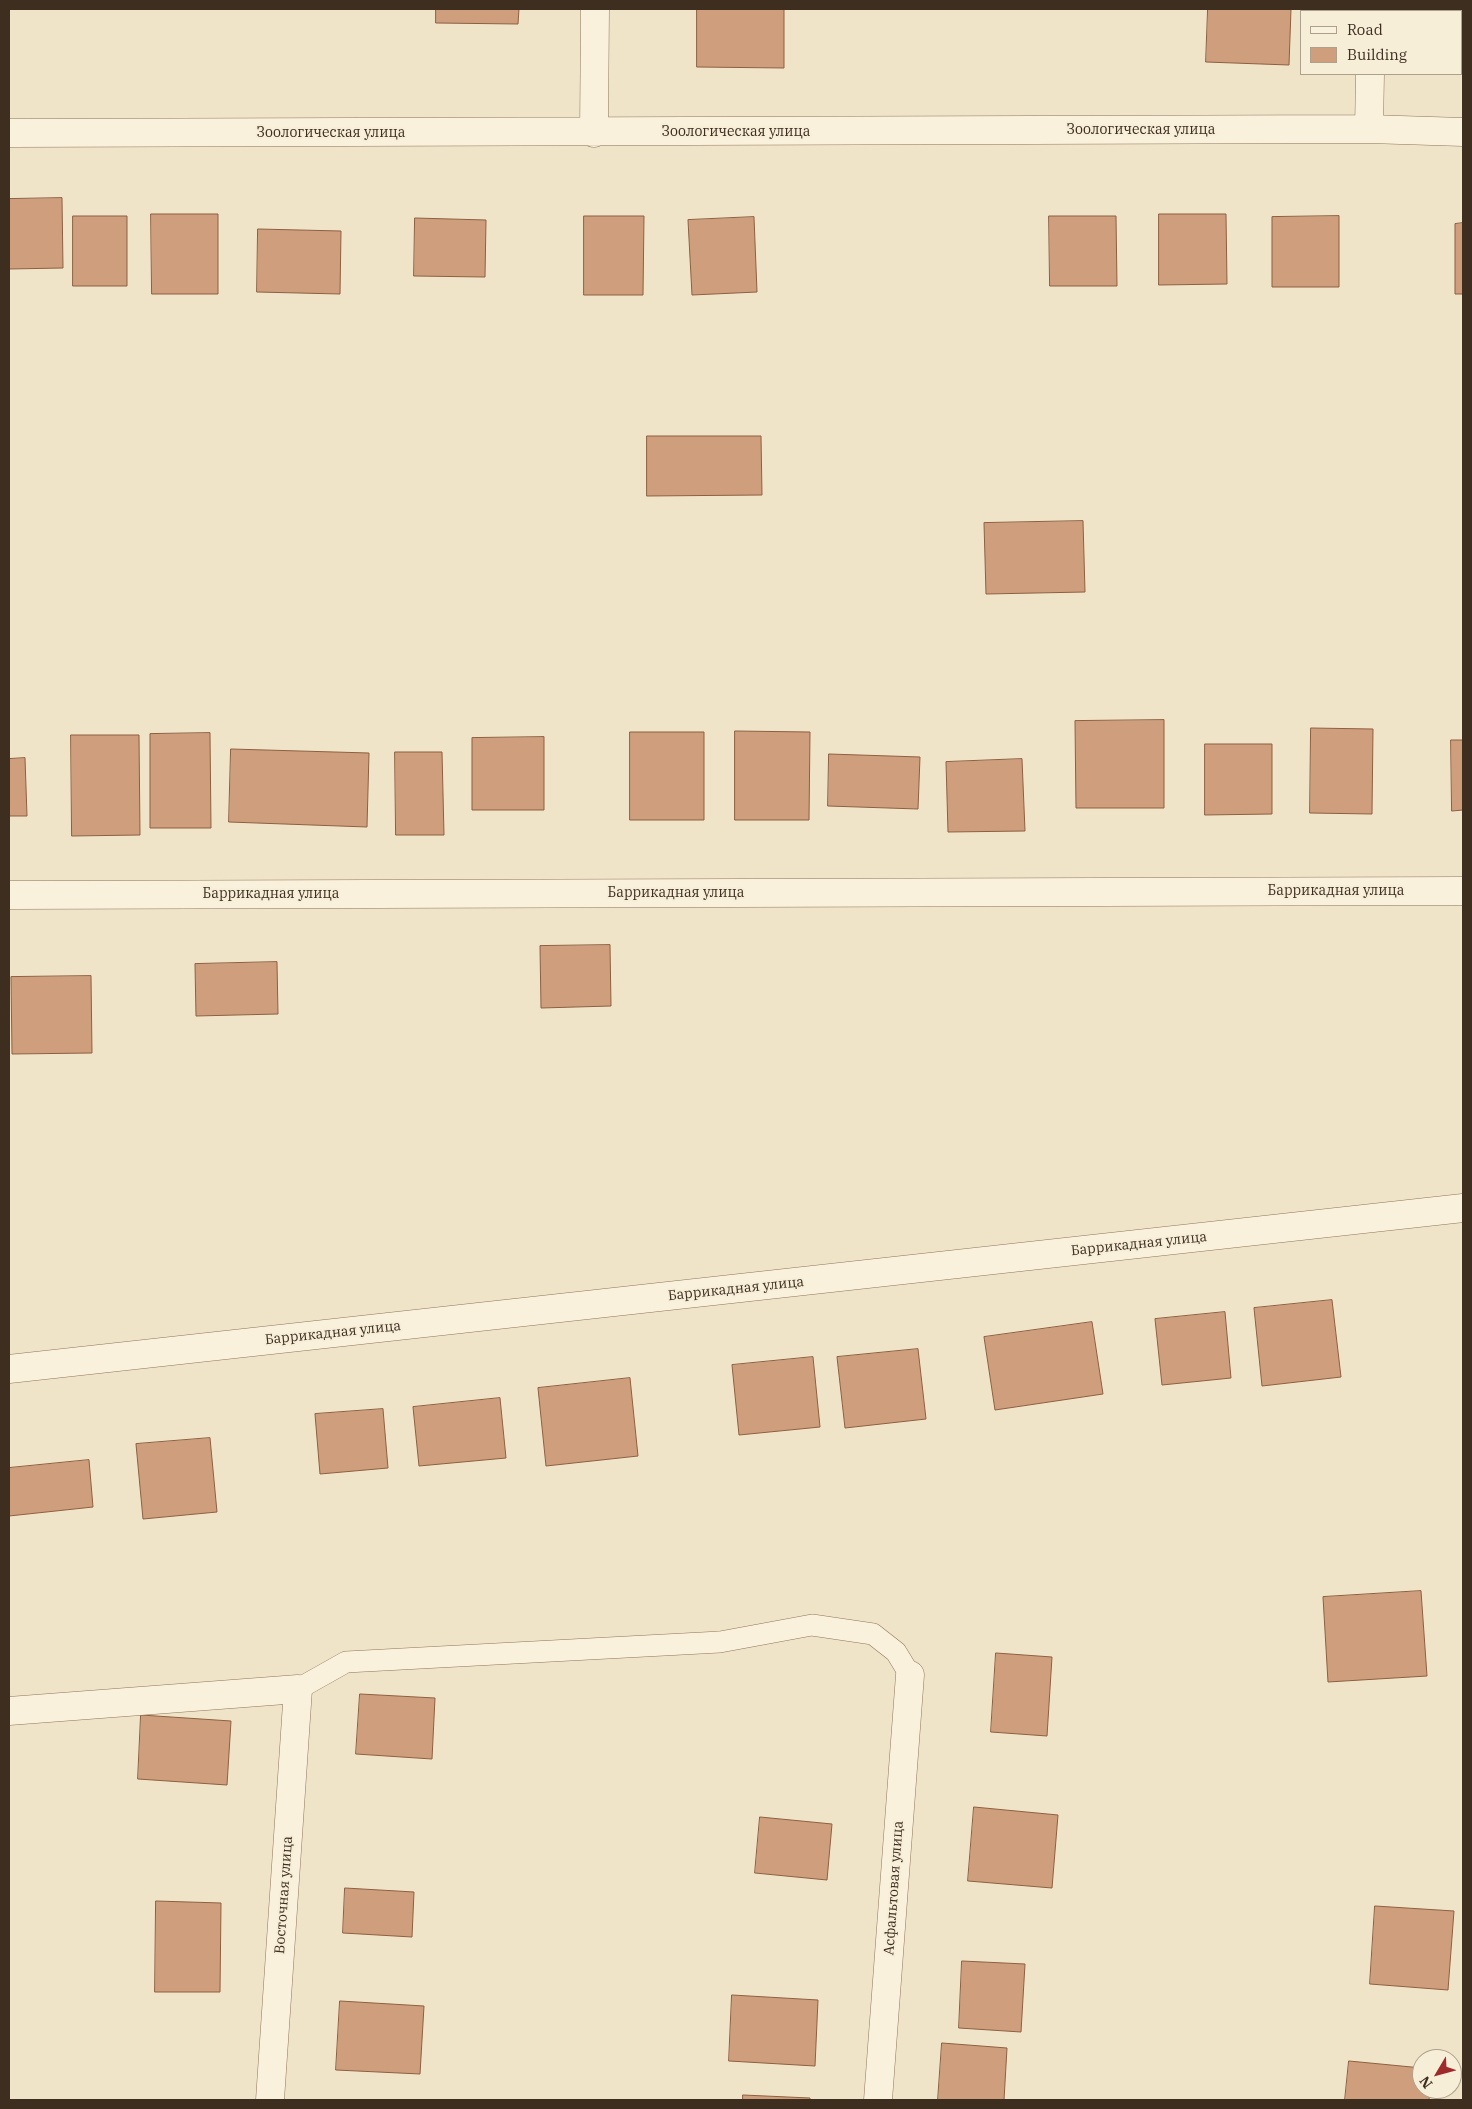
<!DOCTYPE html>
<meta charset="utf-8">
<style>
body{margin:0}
#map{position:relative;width:1472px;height:2109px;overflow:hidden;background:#f0e4c8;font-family:"IBM Plex Serif",serif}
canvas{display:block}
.frame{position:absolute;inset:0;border:10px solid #3d2e20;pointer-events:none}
.legend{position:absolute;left:1300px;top:10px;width:162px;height:65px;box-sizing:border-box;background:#f7eed8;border:1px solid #ada18e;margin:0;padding:6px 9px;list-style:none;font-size:15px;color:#3d2e20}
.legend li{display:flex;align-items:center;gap:10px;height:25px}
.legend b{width:25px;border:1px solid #ada18e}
.north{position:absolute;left:1412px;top:2049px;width:50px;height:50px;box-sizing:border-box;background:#f7eed8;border:1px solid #ada18e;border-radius:50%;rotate:233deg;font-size:14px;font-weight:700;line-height:20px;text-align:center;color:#3d2e20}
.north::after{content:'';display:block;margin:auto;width:18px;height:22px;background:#9e2a2b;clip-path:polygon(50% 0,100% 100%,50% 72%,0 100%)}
</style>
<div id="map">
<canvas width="1472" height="2109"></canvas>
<div class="frame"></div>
<ul class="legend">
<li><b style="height:6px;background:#faf1dc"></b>Road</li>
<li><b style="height:14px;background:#cf9f7d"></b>Building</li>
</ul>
<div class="north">N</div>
</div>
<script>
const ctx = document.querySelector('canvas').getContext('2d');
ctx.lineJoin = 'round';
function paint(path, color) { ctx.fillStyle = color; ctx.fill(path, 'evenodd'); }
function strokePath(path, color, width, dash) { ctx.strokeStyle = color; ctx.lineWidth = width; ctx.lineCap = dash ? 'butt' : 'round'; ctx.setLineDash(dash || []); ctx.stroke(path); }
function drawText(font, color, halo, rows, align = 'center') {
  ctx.font = font + ' "IBM Plex Serif",serif'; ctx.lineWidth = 4; ctx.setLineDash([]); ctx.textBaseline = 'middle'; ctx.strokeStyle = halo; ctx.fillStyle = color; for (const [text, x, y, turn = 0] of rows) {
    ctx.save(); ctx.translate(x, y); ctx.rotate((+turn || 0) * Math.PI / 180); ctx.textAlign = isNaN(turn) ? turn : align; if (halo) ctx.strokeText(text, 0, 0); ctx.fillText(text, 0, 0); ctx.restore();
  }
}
const building = new Path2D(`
 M436,9h83l-1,15 -82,-1z
 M697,9h87v59l-87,-1z
 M1208,9h83l-2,56 -83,-3z
 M62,198l1,70 -54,1v-70z
 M151,214h67v80h-66z
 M1159,214h67l1,70 -68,1z
 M73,216h54v70h-54z
 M584,216h60l-1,79h-59z
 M1049,216h67l1,70h-67z
 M1339,216v71h-67v-70z
 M754,217l3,75 -65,3 -4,-75z
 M415,218l71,2 -1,57 -71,-1z
 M1463,223v71h-8v-70z
 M258,229l83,2 -1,63 -83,-2z
 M647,436h114l1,59 -115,1z
 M1083,521l2,71 -99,2 -2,-71z
 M1164,720v88h-88l-1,-87z
 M1311,728l62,1 -1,85 -62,-1z
 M735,731l75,1 -1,88h-74z
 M630,732h74v88h-74z
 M210,733l1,95h-61v-94z
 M71,735h68l1,100 -68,1z
 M544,737v73h-72v-72z
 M1451,740h12v70l-11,1z
 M1205,744h67v70l-67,1z
 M231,749l138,4 -2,74 -138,-5z
 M395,752h47l2,83h-48z
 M829,754l91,3 -2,52 -90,-3z
 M25,758l2,58h-18v-57z
 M1022,759l3,72 -77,1 -2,-70z
 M610,945l1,61 -70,2 -1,-62z
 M277,962l1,52 -82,2 -1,-52z
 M91,976l1,77 -80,1 -1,-77z
 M1332,1300l9,77 -79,9 -8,-78z
 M1225,1312l6,66 -69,7 -7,-66z
 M1092,1322l11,72 -108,16 -11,-73z
 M918,1349l8,70 -81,9 -8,-71z
 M813,1357l7,70 -81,8 -7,-70z
 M630,1378l8,78 -92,10 -8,-78z
 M500,1398l6,60 -87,8 -6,-59z
 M383,1409l5,59 -68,6 -5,-60z
 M210,1438l7,74 -74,7 -7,-75z
 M89,1460l4,47 -84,9v-48z
 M1421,1591l6,85 -99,6 -5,-85z
 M996,1653l56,4 -5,79 -56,-4z
 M360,1694l75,4 -3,61 -76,-5z
 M141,1715l90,6 -4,64 -89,-6z
 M974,1807l84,8 -6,73 -84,-7z
 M760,1817l72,7 -5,56 -72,-7z
 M345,1888l69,4 -2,45 -69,-4z
 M156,1901l65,2 -1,89h-65z
 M1375,1906l79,5 -6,79 -78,-6z
 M962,1961l63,3 -4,68 -62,-4z
 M732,1995l86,5 -3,66 -86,-5z
 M340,2001l84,5 -4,68 -84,-4z
 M942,2043l65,5 -3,52h-66z
 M1349,2061l73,7v21h8l-1,11h-84z
 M743,2095l67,3v2h-67z`);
paint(building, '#cf9f7d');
strokePath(building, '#8d5f41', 1);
const service = new Path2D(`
 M298,1689l48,-27 374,-20 92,-17 61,9 23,18 14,23`);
const minor = new Path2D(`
 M1371,11v-2
 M1369,129l1,-55
 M9,133l1360,-4 94,3
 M594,133l1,-124
 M9,895l1454,-4
 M9,1369l1454,-161
 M9,1711l289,-22 -28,411
 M878,2100l32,-425`);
strokePath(service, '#8d765c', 22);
strokePath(minor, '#8d765c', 29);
strokePath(service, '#faf1dc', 21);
strokePath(minor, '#faf1dc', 28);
drawText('14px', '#3d2e20', '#f7eed8', [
 ["Зоологическая улица",1141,130],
 ["Зоологическая улица",736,132],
 ["Зоологическая улица",331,133],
 ["Баррикадная улица",1336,891],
 ["Баррикадная улица",676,893],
 ["Баррикадная улица",271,894],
 ["Баррикадная улица",1139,1244,-6],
 ["Баррикадная улица",736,1289,-6],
 ["Баррикадная улица",333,1333,-6],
 ["Асфальтовая улица",894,1888,-86],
 ["Восточная улица",284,1895,-86]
]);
</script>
